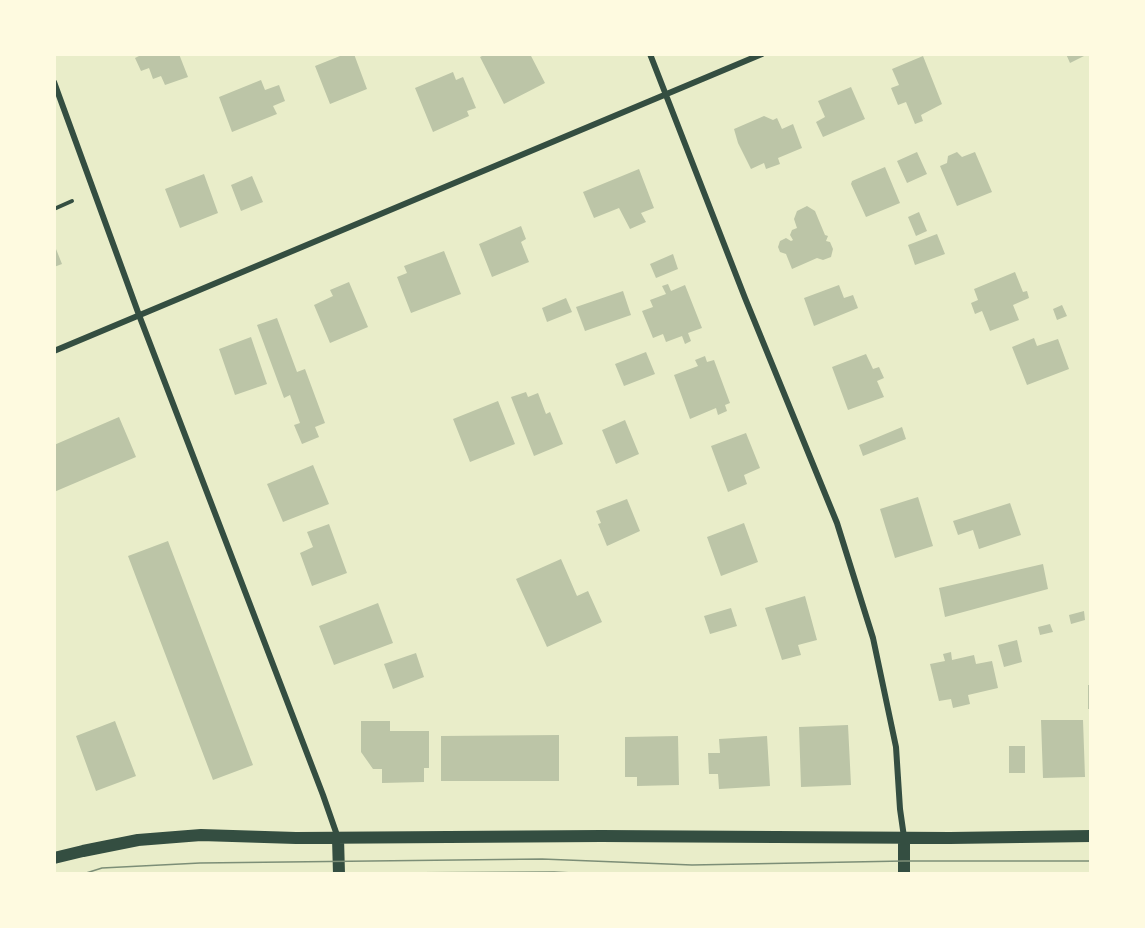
<!DOCTYPE html>
<style>
body{margin:0}
#map{position:relative;width:1145px;height:928px;overflow:hidden;background:#e9edc9;font-family:Lato,sans-serif}
canvas{display:block}
.frame{position:absolute;inset:0;border:56px solid #fefae0;pointer-events:none}
</style>
<div id="map">
<canvas width="1145" height="928"></canvas>
<div class="frame"></div>
</div>
<script>
const ctx = document.querySelector('canvas').getContext('2d');
ctx.lineJoin = 'round';
function paint(path, color) { ctx.fillStyle = color; ctx.fill(path, 'evenodd'); }
function strokePath(path, color, width, dash) { ctx.strokeStyle = color; ctx.lineWidth = width; ctx.lineCap = dash ? 'butt' : 'round'; ctx.setLineDash(dash || []); ctx.stroke(path); }
paint(new Path2D(`
 M143,54h36l9,23 -23,8 -4,-9 -8,3 -4,-11 -8,3 -6,-13z
 M345,54h9l13,35 -37,15 -15,-38z
 M486,54h44l15,29 -41,21 -24,-47z
 M1066,54h22l-18,9z
 M923,56l19,48 -21,11 2,6 -8,3 -9,-22 -8,3 -7,-17 8,-3 -7,-16z
 M453,72l3,8 7,-3 13,31 -9,3 2,5 -36,16 -18,-44z
 M261,80l4,10 14,-5 6,16 -12,5 4,8 -45,18 -13,-35z
 M851,87l14,32 -42,18 -7,-15 9,-5 -7,-16z
 M764,116l9,4 4,-2 5,11 11,-5 9,24 -24,10 2,6 -14,5 -2,-6 -13,6 -13,-26 -4,-14z
 M917,152l10,22 -20,9 -10,-22z
 M957,152l5,5 13,-5 17,40 -35,14 -17,-40 7,-3 1,-7z
 M885,167l15,36 -34,14 -15,-33 1,-3z
 M639,169l15,39 -13,5 5,9 -16,7 -11,-21 -25,10 -11,-26z
 M204,174l14,39 -38,15 -15,-39z
 M252,176l11,26 -22,9 -10,-26z
 M807,206l8,5 10,24 3,1 -2,5 4,1 3,7 -2,8 -8,3 -6,-2 -25,11 -6,-15 -6,-2 -2,-5 2,-6 6,-3 5,3 2,-1 -3,-5 2,-5 5,-2 -3,-9 3,-8z
 M919,212l8,19 -11,5 -8,-19z
 M521,226l5,13 -5,3 8,20 -37,15 -13,-33z
 M937,234l8,20 -30,11 -7,-20z
 M54,244l8,20 -8,3z
 M444,251l17,43 -50,19 -14,-36 10,-4 -3,-7z
 M673,254l5,15 -22,9 -6,-14z
 M1015,272l8,20 4,-1 2,7 -16,7 6,15 -29,11 -8,-20 -7,3 -4,-11 7,-3 -4,-11z
 M349,282l19,45 -38,16 -16,-38 19,-9 -3,-6z
 M668,284l3,7 14,-6 17,43 -14,5 3,8 -6,3 -3,-8 -16,6 -3,-8 -10,4 -11,-27 11,-4 -3,-7 16,-6 -4,-8z
 M839,285l5,13 9,-3 5,13 -44,18 -10,-28z
 M623,291l8,24 -46,16 -9,-24z
 M566,298l6,14 -25,10 -5,-14z
 M1062,305l5,11 -10,4 -4,-11z
 M277,318l20,54 8,-3 20,54 -10,4 4,10 -17,7 -8,-19 6,-2 -10,-28 -6,3 -27,-73z
 M251,337l16,47 -32,11 -16,-46z
 M1034,338l3,8 21,-7 11,30 -42,16 -15,-38z
 M646,352l9,22 -31,12 -9,-22z
 M866,354l7,15 6,-2 5,11 -7,3 7,16 -36,13 -16,-43z
 M705,356l2,6 7,-2 16,43 -5,2 2,6 -9,4 -2,-7 -26,11 -16,-44 24,-9 -3,-6z
 M526,392l2,5 10,-4 8,21 4,-2 13,32 -29,12 -23,-59z
 M498,401l17,43 -45,18 -17,-43z
 M119,417l17,40 -82,35v-47z
 M625,420l14,34 -23,10 -14,-34z
 M902,427l4,12 -43,17 -4,-11z
 M746,433l14,35 -16,7 3,9 -19,8 -17,-46z
 M313,465l16,39 -46,18 -16,-38z
 M918,497l15,49 -38,12 -15,-49z
 M627,499l13,32 -33,15 -9,-22 3,-1 -5,-12z
 M1010,503l11,32 -42,14 -6,-19 -15,5 -5,-14z
 M744,523l14,39 -37,14 -14,-39z
 M329,524l18,49 -35,13 -12,-33 13,-6 -6,-15z
 M168,541l85,224 -40,15 -85,-224z
 M561,559l16,37 11,-5 14,31 -55,25 -31,-68z
 M1043,564l5,25 -103,28 -6,-29z
 M805,596l12,44 -19,5 3,10 -19,5 -17,-52z
 M378,603l15,40 -59,22 -15,-39z
 M731,608l6,18 -27,8 -6,-18z
 M1084,611l1,9 -14,4 -2,-9z
 M1050,624l3,8 -13,3 -2,-8z
 M1017,640l5,22 -18,5 -6,-22z
 M951,652l1,8 22,-5 2,9 16,-3 6,27 -30,7 2,9 -17,4 -2,-9 -12,2 -9,-37 15,-3 -2,-7z
 M416,653l8,24 -31,12 -9,-25z
 M1088,685h3v24h-3z
 M1041,720h42l2,57 -42,1z
 M115,721l21,55 -40,15 -20,-55z
 M361,721h29v10h39v37h-5v14l-42,1v-14h-9l-12,-17z
 M848,725l3,60 -50,2 -2,-60z
 M559,735v46h-118v-45z
 M678,736l1,49 -42,1v-9h-12v-40z
 M767,736l3,50 -51,3 -1,-15h-9l-1,-21h12l-1,-14z
 M1009,746h16v27h-16z`), '#bcc5a7');
strokePath(new Path2D(`
 M54,209l18,-8`), '#344e41', 4);
strokePath(new Path2D(`
 M650,54l95,244 92,225 36,115 23,109 4,62 4,28
 M54,82l85,233 184,480 15,43
 M54,351l708,-297`), '#344e41', 6);
strokePath(new Path2D(`
 M338,838l1,36
 M54,858l29,-7 55,-11 63,-5 95,3 305,-2 349,2 141,-2
 M904,874v-36`), '#344e41', 12);
strokePath(new Path2D(`
 M83,874l19,-6 98,-5 342,-4 150,6 212,-4h187
 M202,874l352,-2 38,2`), '#7c8e77', 1.5);
</script>
